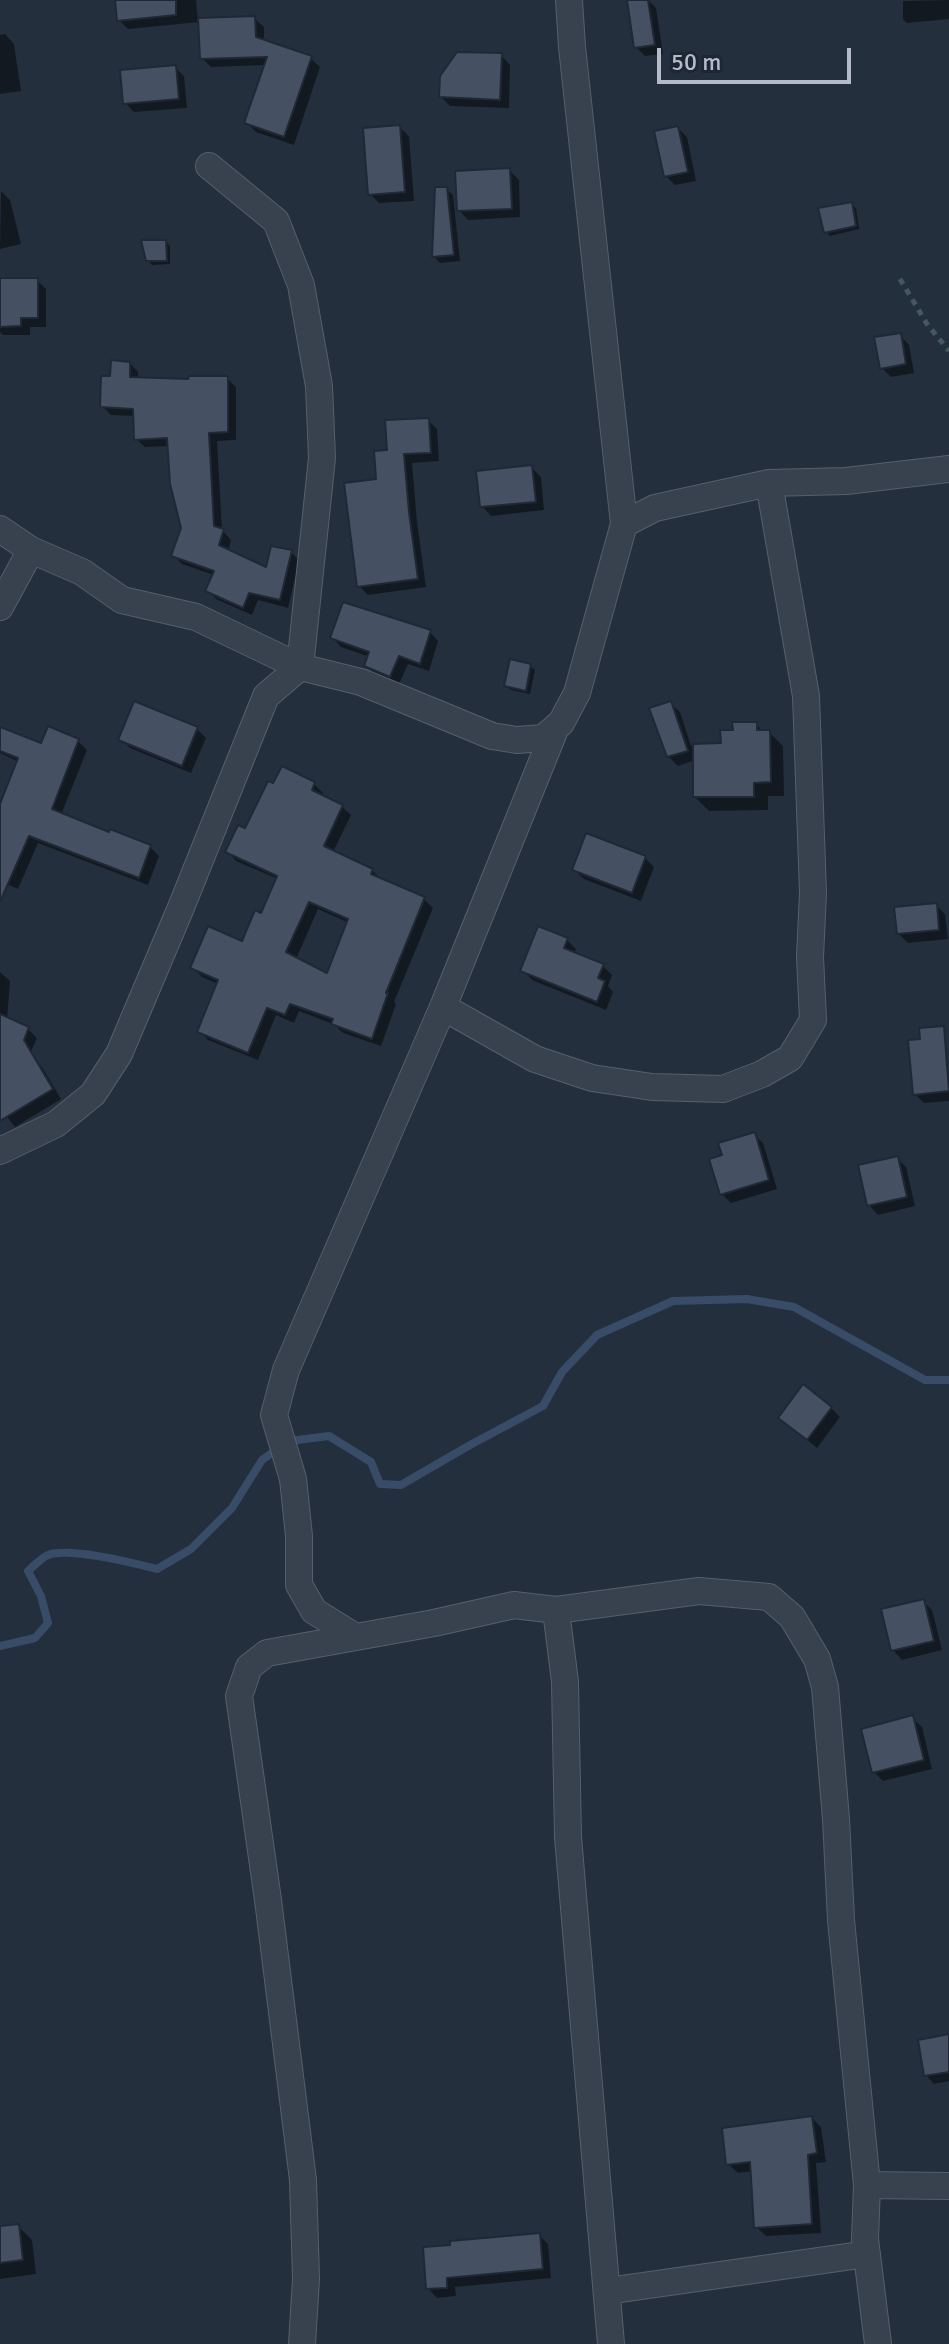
<!DOCTYPE html>
<style>
body{margin:0}
#map{position:relative;width:949px;height:2344px;overflow:hidden;background:#242f3e;font-family:Signika,sans-serif}
canvas{display:block}
.scale{position:absolute;left:657px;top:48px;width:194px;height:36px;box-sizing:border-box;border:4px solid #b4bcc9;border-top:0;padding-left:10px;font-size:24px;line-height:28px;white-space:nowrap;color:#b4bcc9;-webkit-text-stroke:6px #1d2633;paint-order:stroke}
</style>
<div id="map">
<canvas width="949" height="2344"></canvas>
<div class="scale">50 m</div>
</div>
<script>
const ctx = document.querySelector('canvas').getContext('2d');
ctx.lineJoin = 'round';
function paint(path, color) { ctx.fillStyle = color; ctx.fill(path, 'evenodd'); }
function strokePath(path, color, width, dash) { ctx.strokeStyle = color; ctx.lineWidth = width; ctx.lineCap = dash ? 'butt' : 'round'; ctx.setLineDash(dash || []); ctx.stroke(path); }
paint(new Path2D(`
 M117,0h79l2,20 56,-2 10,9v15l46,16 10,9 -26,78 -38,-13 -9,-9 19,-58 -55,2 -9,-9 -2,-36 -72,7 -9,-9z
 M640,0h8l8,8 7,46 -18,2 -9,-9z
 M949,0v19l-42,4 -4,-4v-18z
 M5,34l9,10 7,47 -21,3v-59z
 M501,55l9,10 -1,43 -59,-2 -9,-9z
 M175,67l9,9 3,32 -53,4 -9,-9z
 M399,127l10,9 5,65 -35,2 -9,-9z
 M678,128l9,9 9,44 -21,4 -9,-9z
 M509,170l10,10 1,37 -52,3 -9,-10z
 M446,189l7,6 7,66 -20,2 -6,-6z
 M1,191l9,9 11,44 -21,5z
 M851,204l5,4 3,21 -29,7 -4,-4z
 M166,242l4,4v18l-18,1 -5,-5z
 M0,280h37l9,9v38h-16v8h-27l-3,-3z
 M900,335l9,10 5,28 -23,4 -9,-9z
 M130,363l8,9v7l52,2 37,-3 9,9v53l-19,1 5,89 9,10 -3,12 39,18 24,-18 8,8 -11,48 -30,-8 -6,15 -36,-16 -8,-9 6,-15 -32,-11 -8,-8 9,-28 -13,-82 -25,1 -9,-8 -1,-23 -24,-1 -9,-9 10,-27z
 M428,420l9,9 2,32 -27,2 5,59 9,65 -58,8 -9,-9 30,-134z
 M531,467l10,10 3,33 -53,6 -9,-10z
 M430,632l8,9 -9,30 -21,-7 -9,20 -24,-10 -9,-8 4,-9 -29,-10 -8,-9z
 M530,666l5,4 -5,24 -19,-4 -5,-4z
 M670,703l10,9 11,34 32,-1 33,-21 8,8h5l14,14 1,50h-16v14l-59,1 -14,-14v-37l-17,6 -10,-10z
 M196,728l10,10 -15,35 -61,-25 -9,-9z
 M0,733l42,13 36,-5 9,9 -26,65 49,20 40,12 9,9 -11,29 -110,-42 -20,46 -18,-8v-81l3,1 16,-39 -19,-9z
 M314,784l9,9 -2,3 21,11 9,8 -18,37 39,18 9,9 43,20 9,9 -39,94 2,2 -15,42 -38,-13 -10,-9 -34,-13 -5,12 -18,-8 -18,45 -50,-20 -9,-9 19,-47 -16,-7 -9,-9 50,-25 19,-28 16,-36 -42,-18 -8,-9 18,-21zM318,909l31,14 -21,53 -32,-17z
 M645,858l9,9 -13,34 -57,-22 -10,-9z
 M936,905l9,9 3,25 -40,4 -10,-10z
 M567,940l9,9 -2,5 29,12 9,9 -4,11 5,6 -7,18 -74,-30 -9,-10z
 M0,972l10,9 -3,39 21,9 9,9 -9,20 -28,-13z
 M32,1057l10,10 19,32 -46,28 -15,-19v-31z
 M947,1070l2,2v29l-25,2 -9,-9z
 M754,1134l9,9 14,46 -46,14 -9,-9z
 M897,1158l9,9 9,39 -37,9 -9,-10z
 M831,1408l9,9 -23,31 -36,-30z
 M923,1601l9,9 10,40 -40,10 -9,-10z
 M912,1718l10,9 10,42 -49,12 -9,-9z
 M949,2037v44l-15,3 -8,-9z
 M812,2118l9,9 5,35 -10,1 5,70 -55,3 -10,-9 -3,-56 -15,2 -10,-9z
 M18,2226l14,14 4,34 -36,5v-51z
 M539,2235l9,9 3,34 -96,9 1,9 -19,2 -9,-10 25,-41z`), '#0007');
strokePath(new Path2D(`
 M0,1646l35,-8 13,-15 -7,-27 -13,-25c6,-5 13,-13 20,-16 23,-8 85,8 109,14l34,-20 41,-41 30,-48 27,-19 40,-5 42,26 9,22 21,1 69,-40 73,-39 19,-34 35,-37 76,-34 74,-2 47,8 131,73h24`), '#394c67', 8);
const building = new Path2D(`
 M115,0h61v15l-59,6z
 M627,0h21l7,45 -21,3z
 M255,16l1,21 56,19 -28,81 -40,-14 23,-66 -67,2 -2,-41z
 M457,52l45,1 -2,47 -61,-3 1,-21z
 M176,65l3,34 -56,5 -3,-34z
 M400,125l5,67 -37,3 -5,-67z
 M678,126l10,46 -24,5 -10,-46z
 M510,168l2,41 -55,2 -2,-40z
 M435,187h12l7,68 -22,2z
 M852,202l4,24 -32,7 -6,-25z
 M141,240h25l1,21h-21z
 M0,278h38v40h-17v8l-21,1z
 M901,333l5,31 -26,5 -6,-32z
 M111,360l19,2v15l58,2 1,-3h39v56l-19,1 5,93 10,3 -5,16 47,22 5,-21 21,4 -12,50 -31,-7 -6,15 -38,-17 9,-20 -43,-15 10,-28 -11,-44 -3,-46 -33,2 -1,-31 -33,-2 1,-31h9z
 M429,418l2,35 -27,1 5,58 9,67 -61,8 -13,-104 32,-4 -2,-28 13,-1 -2,-30z
 M532,465l4,37 -56,5 -4,-36z
 M343,602l88,28 -11,34 -21,-8 -9,21 -26,-11 5,-14 -39,-14z
 M510,659l21,5 -5,27 -22,-5z
 M134,701l64,26 -16,39 -64,-26z
 M671,701l17,50 -21,6 -18,-49z
 M732,722h25v8h13l1,52 -17,1v14h-61v-53l28,-1 -1,-13h13z
 M48,726l31,13 -27,70 57,23 1,-3 41,16 -12,33 -110,-42 -29,66v-98l18,-46 -18,-7v-24l41,16z
 M282,766l33,16 -3,8 31,15 -19,41 49,23 -2,5 54,23 -39,96h2l-16,46 -41,-15 2,-5 -43,-15 -5,11 -18,-7 -19,45 -51,-21 21,-52 -28,-12 18,-42 34,15 13,-31 6,3 16,-37 -52,-24 13,-27 7,3 23,-47 5,2zM309,902l39,17 -21,54 -41,-21z
 M586,833l60,23 -14,37 -60,-23z
 M937,903l2,27 -42,4 -3,-27z
 M538,926l30,12 -4,10 40,16 -6,14 7,3 -8,21 -77,-31z
 M0,1014l29,13 -5,13 29,49 -53,32z
 M944,1026l5,65 -36,4 -5,-55 12,-1 -1,-11z
 M755,1132l14,48 -49,15 -11,-36 13,-4 -4,-12z
 M898,1156l9,41 -40,9 -9,-41z
 M803,1384l29,23 -25,33 -29,-22z
 M924,1599l10,42 -43,10 -10,-42z
 M913,1715l11,45 -52,13 -11,-44z
 M949,2034v38l-25,4 -6,-36z
 M812,2116l5,37 -9,2 4,69 -58,4 -4,-66 -24,3 -4,-37z
 M19,2224l4,36 -23,3v-37z
 M540,2233l3,36 -96,9v10l-21,1 -3,-42 27,-2v-4z`);
paint(building, '#455162');
strokePath(building, '#1f2835', 2);
const minor = new Path2D(`
 M569,0l3,47 52,477
 M0,529l31,21 51,22 40,28 74,17 104,50 22,-209 -3,-72 -18,-101 -25,-64 -67,-55
 M0,607l31,-57
 M443,1007l92,52 57,19 60,9 71,2 39,-15 28,-16 23,-38 -3,-63 3,-64 -7,-197 -37,-213
 M0,1151l56,-27 37,-30 26,-40 63,-149 84,-209 34,-29 61,15 131,54 25,4 26,-2 18,-15 16,-30 47,-169 31,-16 114,-25 77,-2 103,-12
 M556,1610l9,72 3,155 43,507
 M354,1636l-40,-25 -15,-26v-49l-6,-57 -19,-64 12,-45 157,-363 113,-280
 M867,2185l82,1
 M607,2291l260,-37
 M302,2344l4,-65 -3,-99 -35,-280 -29,-204 10,-29 18,-14 167,-30 80,-18 42,5 143,-19 70,6 23,20 25,42 8,28 11,132 5,101 26,265 -2,54 13,105`);
strokePath(minor, '#565f6c', 28);
strokePath(new Path2D(`
 M900,279l27,45 22,27`), '#44595c', 5, [6, 6]);
strokePath(minor, '#38414e', 26);
</script>
